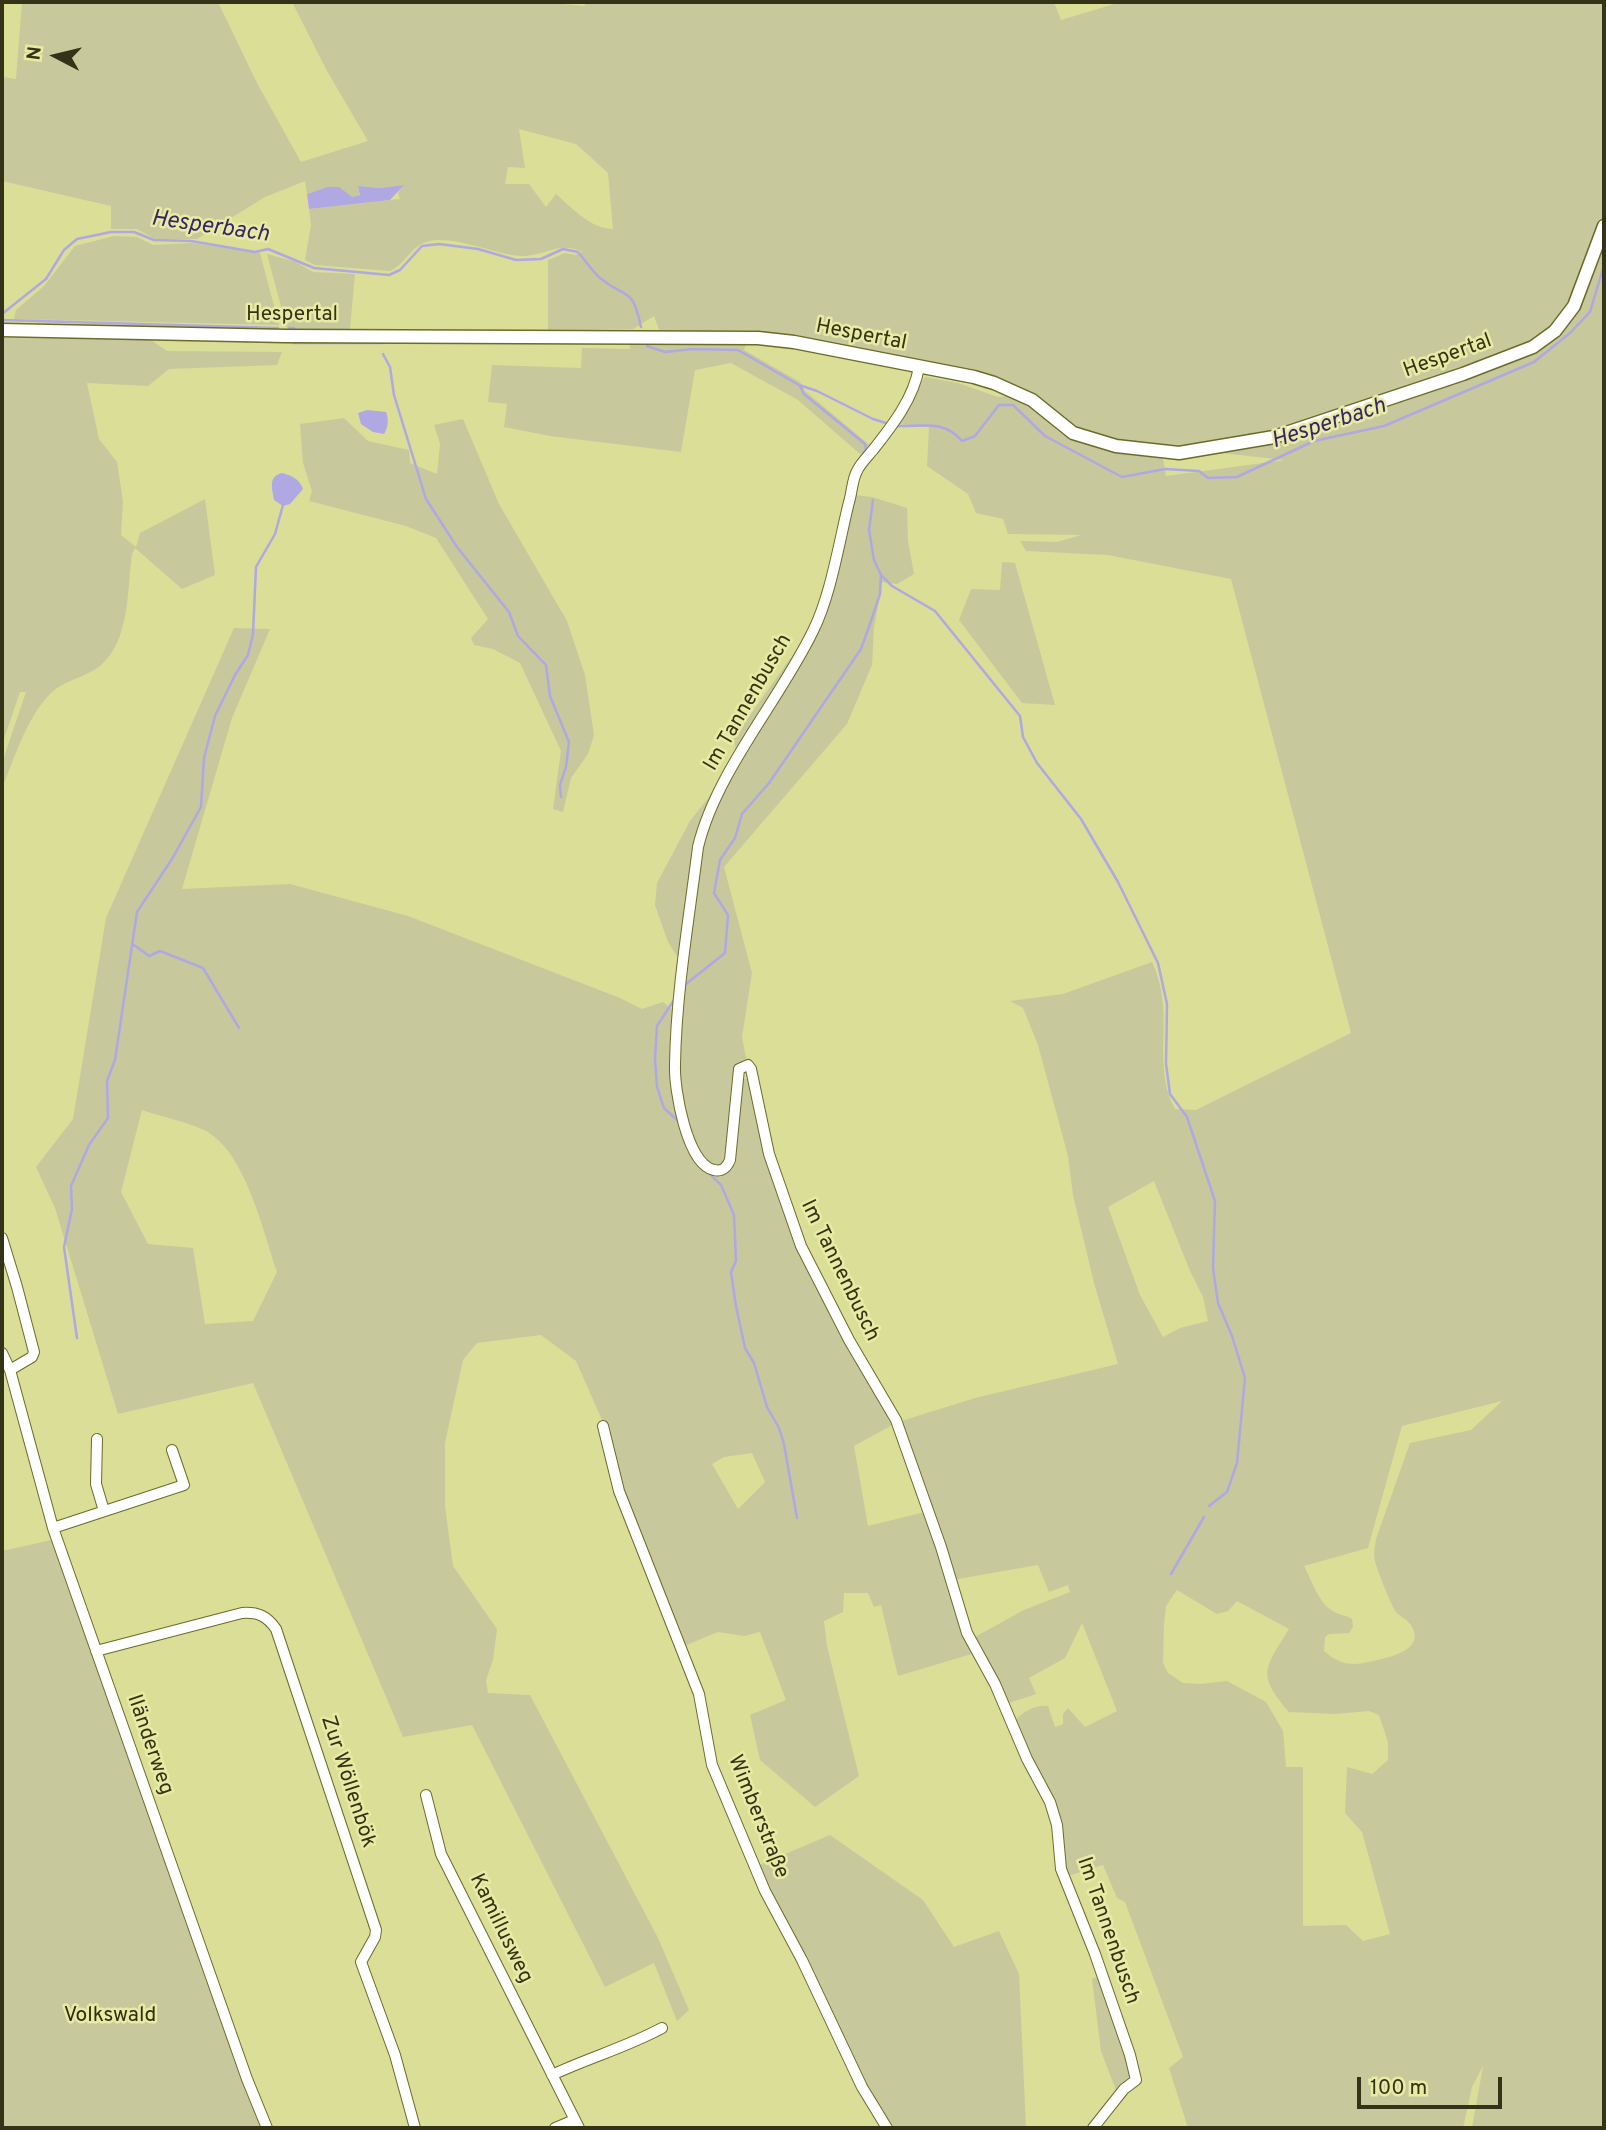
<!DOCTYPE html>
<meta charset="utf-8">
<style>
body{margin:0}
#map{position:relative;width:1606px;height:2130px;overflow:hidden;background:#dbde97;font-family:Overpass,sans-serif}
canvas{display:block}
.frame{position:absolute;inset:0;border:4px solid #333317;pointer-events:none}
.north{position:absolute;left:21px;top:21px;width:70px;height:70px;-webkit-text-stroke:5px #e8eba3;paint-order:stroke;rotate:277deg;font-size:19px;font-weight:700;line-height:28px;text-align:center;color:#333317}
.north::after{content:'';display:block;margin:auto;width:24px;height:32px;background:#333317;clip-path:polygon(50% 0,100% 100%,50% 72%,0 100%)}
.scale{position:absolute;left:1357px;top:2077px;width:145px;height:32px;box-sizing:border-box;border:4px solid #333317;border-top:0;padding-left:9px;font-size:21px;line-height:24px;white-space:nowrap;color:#333317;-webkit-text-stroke:5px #e8eba3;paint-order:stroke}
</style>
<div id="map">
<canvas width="1606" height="2130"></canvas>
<div class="frame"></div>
<div class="north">N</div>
<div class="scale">100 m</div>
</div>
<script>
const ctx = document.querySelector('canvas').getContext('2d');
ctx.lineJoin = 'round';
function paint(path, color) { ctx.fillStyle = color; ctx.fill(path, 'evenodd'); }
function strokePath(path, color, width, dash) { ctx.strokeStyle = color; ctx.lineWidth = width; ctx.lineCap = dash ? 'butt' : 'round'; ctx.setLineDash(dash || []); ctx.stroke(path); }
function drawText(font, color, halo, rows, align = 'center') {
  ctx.font = font + ' Overpass,sans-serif'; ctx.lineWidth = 5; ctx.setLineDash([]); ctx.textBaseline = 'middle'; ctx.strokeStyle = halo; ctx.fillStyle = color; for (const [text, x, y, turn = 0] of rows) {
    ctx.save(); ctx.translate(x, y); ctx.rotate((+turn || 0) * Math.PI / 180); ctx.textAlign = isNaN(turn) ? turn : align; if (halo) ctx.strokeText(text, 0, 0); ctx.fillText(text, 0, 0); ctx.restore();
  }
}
paint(new Path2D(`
 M22,2l41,2 46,-2h109l39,81 44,79 67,-21 -41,-70 -35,-69h249l44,4 -1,-4h470l7,18 60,-18h483v2126h-132l11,-62 -11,21 -9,41h-275l-19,-60 14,-11 -58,-155 -8,-4 -14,-33 -35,11 -10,-61 -12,-33 -17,-28 -13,-35c8,-7 20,-15 32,-13l7,21 8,-3v-10l5,-6 17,19 32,-16 -35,-88 -17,35 -36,20 7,16 -27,9 -34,-66 49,-27 46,-18 -2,-7 -19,7 -11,-27 -86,15 23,73 -77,23 -17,-71 -7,2 -6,-14h-24l-1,19 -19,9 3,25 32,130 -44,31 -55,-47 -10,-45 36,-15 -26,-68 -16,4 -26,-4 -34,14 -60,-155 -22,-71 -26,-59 -35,-26 -64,8 -14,17 -18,83v63l8,60 44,63 -4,31 -7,20 2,13 42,2 128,243 31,72 -12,11 -23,-58 -49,24 -133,-262 -69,12 -150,-354 -135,31 -63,-206 -19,-41 37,-48 33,-201 128,-290 36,1 -38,89 -50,171 108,-5 118,32 212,82 22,11 21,-7 14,11 -4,42 22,104 33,11 11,-91h8l34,126 18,46 96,172 80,-25 143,-34 -24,-81 -21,-88 -5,-39 -30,-111 -15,-37 -13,-7 53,-7 89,-32c6,13 10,28 11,43 3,35 -6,71 12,104l21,1 155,-77 -120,-454 -123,-24 -82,-4 -6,-10 37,1 24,-7 -73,-1 -5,-15 -27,-6 -8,-19 -41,-28 2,-39 -32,-3 28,-47 33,6 40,14 11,-1 21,11 29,25 21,11 35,9 48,7 3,17 119,-16 -165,-18 -33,-10 -20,-8 -43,-34 -26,-12 -197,-41 -50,-7 -91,2 -6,-16 -21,13 -85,1v-70l17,-7 10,2 7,-3c-22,-12 -39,5 -62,4 -26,-2 -73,-24 -97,-13 -13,6 -19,22 -33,28l-75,-6 -10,-5 6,-35 -2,-16 91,-10 -2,-6 5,-8 -24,3 -21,-2 2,9 -8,2 -25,-10 -20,7 -2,-13 -40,16 -68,42h-42l-18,-10h-26v-23l-109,-25v-104l14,2zM519,129l57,15 32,29 5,56c-22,0 -41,-21 -57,-35l-10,13 -17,-23h-24l3,-17 17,1zM142,1110c20,7 42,11 62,20 41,20 59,101 73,142l-24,49 -48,3 -12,-76 -45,-4 -27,-52zM1154,1181l36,90 13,26 5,24 -28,7 -17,9 -23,-42 -32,-88zM1502,1401l-31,29 -61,13 -34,96c-1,7 -3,15 -1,22 2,9 16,44 21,51 5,6 12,7 16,15 14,26 -31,32 -48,36 -17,3 -27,-1 -40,-12l1,-14 4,-3 20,-1 4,-6 -1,-8c-6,-4 -14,-4 -21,-9 -13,-9 -19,-29 -27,-44l64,-18 34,-122zM894,1424l31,88 -57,14 -14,-80zM752,1453l13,29 -27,27 -26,-45 12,-7zM1177,1590l40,24 11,-3 9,-10 52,28c-24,39 -33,45 0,83l46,2 34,-3 10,4 9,27v18l-16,14 -25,-7 -2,46 17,19 28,102 -27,7 -17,-16 -43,1v-159h-17l-3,-36 -17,-29 -39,-21 -27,3 -17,-1 -15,-10 -5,-10 1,-39 2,-18z
 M114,236l23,1 16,8 39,-2 68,10 19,72 -265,-6 2,-9 28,-24 31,-40z
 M267,254l29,8 17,10 42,2 -5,55h-63z
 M2,338l149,2 16,11 115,1 -5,13 -108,4 -21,17 -61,-3 12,56 18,23 6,39 -2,34 15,12 4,-14 65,-34 10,76 -33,14 -47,-41 -3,6c-5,37 -2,87 -32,112 -14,11 -35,14 -48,26 -25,24 -37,65 -50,96v-25l24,-71h-6l-18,53z
 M629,341l117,3 -2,6 56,32 5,9 67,56 -12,7 -62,-54 -67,-37 -36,7 -14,82 -131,-16 -46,-9 3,-23 -19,-2 4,-37 89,3 1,-20 48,1z
 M344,418l24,23 41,9 1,13 27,11 3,-30 -6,-19 29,-6 36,85 68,117 18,54 9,60 -6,19 -17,24 -8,34 -10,-3 8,-58 -41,-88 -27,-14 -19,-4 -3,-7 17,-19 -52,-81 -30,-12 -97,-25 3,-10 -9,-28 -3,-39z
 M855,495l17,2 35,11 1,33 6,33 -17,10 -15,-2 -8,46 -2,37 -25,59 -123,143 28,106 -10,64 4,21 -8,9 -10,93 -8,8 -9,-3 -22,-31 -11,-50 2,-123 -12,-19 -13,-37 2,-22 33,-62 32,-40 14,-28 -2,-15 55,-78 31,-30z
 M1002,562l13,1 40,142 -33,-2 -63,-83 12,-31 29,1z
 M56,1539l210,589h-264v-577z
 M830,1835l93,65 31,47 45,-16 20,43 7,154h-136l-26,-43 -107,-219z
 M1101,1975l33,104 -17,14 -16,-42 -9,-72z`), '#c7c99c');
paint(new Path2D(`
 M404,185l-14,15 -81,9 -2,-15 20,-7h12l13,10 8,-2 -2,-9 21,2z
 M367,410l19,2c3,6 2,17 -2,22l-11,-2 -12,-8 -3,-11z
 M282,473c11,3 17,6 21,16l-13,15 -7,2 -9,-6c-2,-13 -6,-23 8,-27z`), '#afa8e3');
strokePath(new Path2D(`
 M2,314l44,-35 18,-29 13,-11 34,-7h23l20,8 37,1 64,11 13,-3 46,19 75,7 11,-5 22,-24 17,-2 39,5 38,11 25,-1 22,-10 15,3c7,8 14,19 22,26 27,22 32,7 41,49
 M2,320l276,8
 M289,328h5
 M294,343h88
 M647,346l18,6 27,-3 46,1 61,35 18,6 56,28 16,5
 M383,354l7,13 4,28 32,104 31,48 52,65 9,24 28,29 4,31 19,46 -3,25 -6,18 1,12
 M800,386l4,8 61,50 1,6 -5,7
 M896,426c27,1 47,-7 66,15l13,-5 24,-31h14l32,31 77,41 43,-8 34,2 9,7 29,-1 77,-36 70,-15 150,-64 36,-29 20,-21 14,-47
 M881,575l11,11 43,25 85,105 3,21 14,26 44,56 37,63 40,81 9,41 -1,60 4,30 17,23 28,84 -2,67 5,35 14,33 13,42 -8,85 -10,29 -18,14
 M134,945l15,11 11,-5 43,17 36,60
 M686,984l39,-31 3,-38 -14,-22 6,-33 15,-22 7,-24 27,-31 92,-134 9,-25 10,-30 1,-19 -7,-15 -5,-30 4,-30
 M674,1000l-17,26 -2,33 2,28 7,21 14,13
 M707,1171l14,14 13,30 2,46 -5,11 5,34 9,42 9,15 13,44 12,21 5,16 13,74
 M77,1338l-13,-91 8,-38 -1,-23 18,-41 19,-27 -1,-37 8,-21 22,-148 35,-53 29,-52 3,-49 11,-42 20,-41 13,-20 5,-21 3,-67 19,-33 8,-29
 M1171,1574l33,-57`), '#afa8e3', 2.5);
const minor = new Path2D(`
 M919,367c-5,31 -27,59 -46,83 -5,6 -13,14 -16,21 -5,9 -5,22 -8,31 -10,40 -18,93 -36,129 -34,70 -97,141 -115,216 -9,72 -22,146 -23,218 -1,24 12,100 39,105 9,2 13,-3 16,-10l9,-91 9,-4 3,4 18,85 32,92 48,94 47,80 45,127 26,86 28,51 32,75 23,43 7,23 4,44 34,85 35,101 6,25 -12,9 -31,39
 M2,1238l15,49 17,65 -2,5 -22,13
 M2,1353l8,17 43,158 194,551 20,49
 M603,1426l16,65 80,203 13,71 53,126 37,69 60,127 25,41
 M97,1439l-1,45 8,27
 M53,1528l131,-43 -12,-35
 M96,1651l146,-38c16,-1 25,3 34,16l100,301 -1,7 -14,25 34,93 20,73
 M426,1795l15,59 138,274
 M552,2075c36,-17 75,-28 110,-47
 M555,2128l19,-8`);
const major = new Path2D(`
 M2,330l283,6 473,2 36,4 180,35 20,6 38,17 41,33 43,13 63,7 95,-16 189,-63 70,-27 22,-16 19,-25 30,-80`);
strokePath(minor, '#6b6c27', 12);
strokePath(major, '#6b6c27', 15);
strokePath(minor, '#fff', 10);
strokePath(major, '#fff', 12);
drawText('21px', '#333317', '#e8eba3', [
 ["Hespertal",292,316],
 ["Hespertal",861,336,11],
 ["Hespertal",1448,357,-20],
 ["Im Tannenbusch",749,703,-60],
 ["Im Tannenbusch",839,1271,64],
 ["Iländerweg",149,1745,71],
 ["Zur Wöllenbök",347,1782,72],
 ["Wimberstraße",757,1817,68],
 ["Kamillusweg",500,1929,64],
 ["Im Tannenbusch",1107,1931,71]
]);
drawText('21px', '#2d2d10', '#e8eba3', [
 ["Volkswald",110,2017]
]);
drawText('italic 23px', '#362569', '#e8eba3', [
 ["Hesperbach",210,228,8],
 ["Hesperbach",1329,425,-18]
]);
</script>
